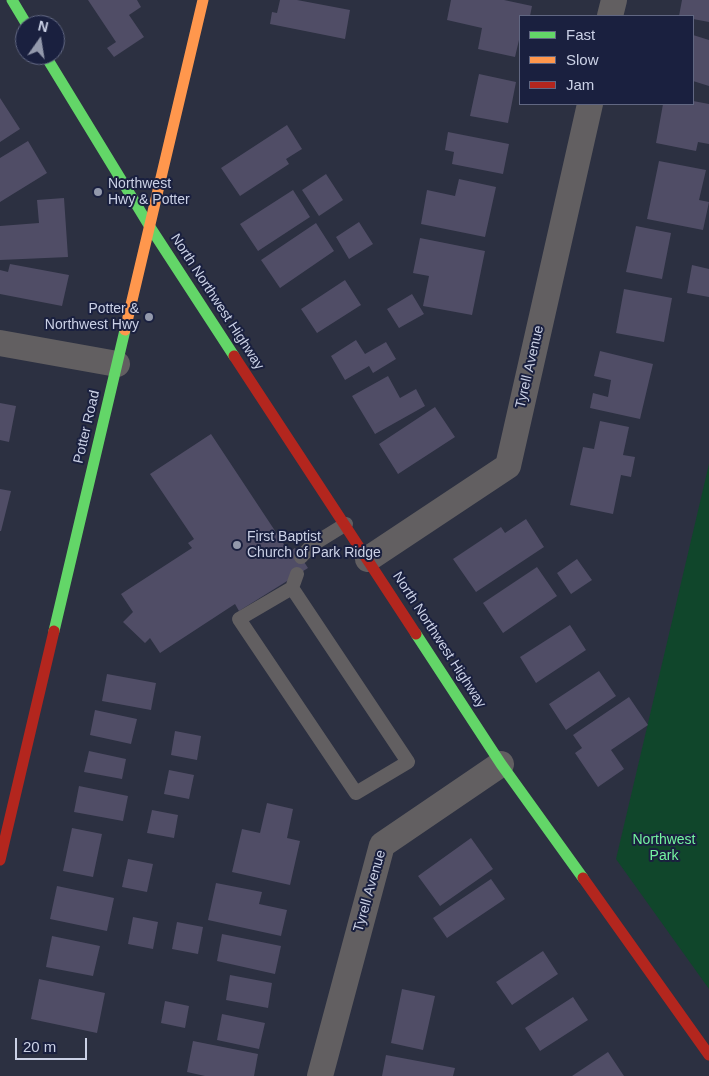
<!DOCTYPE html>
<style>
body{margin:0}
#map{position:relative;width:709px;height:1076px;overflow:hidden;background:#2c3041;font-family:Helvetica,sans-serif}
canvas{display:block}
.legend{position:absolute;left:519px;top:15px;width:175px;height:90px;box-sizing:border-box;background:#1a203f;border:1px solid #616782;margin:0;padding:6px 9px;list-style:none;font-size:15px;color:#cbd1e6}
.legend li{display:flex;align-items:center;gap:10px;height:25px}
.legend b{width:25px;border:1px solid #616782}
.north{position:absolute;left:15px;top:15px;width:50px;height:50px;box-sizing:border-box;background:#1a203f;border:1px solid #616782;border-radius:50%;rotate:13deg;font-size:14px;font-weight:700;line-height:20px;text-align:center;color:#cbd1e6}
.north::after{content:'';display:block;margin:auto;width:18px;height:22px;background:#9399ac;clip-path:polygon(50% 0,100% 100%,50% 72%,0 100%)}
.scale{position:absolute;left:15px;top:1038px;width:72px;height:22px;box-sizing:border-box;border:2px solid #cbd1e6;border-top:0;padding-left:6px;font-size:15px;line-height:18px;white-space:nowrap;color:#cbd1e6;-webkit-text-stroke:4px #1a203f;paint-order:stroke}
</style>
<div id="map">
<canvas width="709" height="1076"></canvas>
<ul class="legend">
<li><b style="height:6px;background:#63d668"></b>Fast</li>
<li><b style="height:6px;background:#ff974d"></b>Slow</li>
<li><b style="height:6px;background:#b3261e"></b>Jam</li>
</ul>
<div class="north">N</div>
<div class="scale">20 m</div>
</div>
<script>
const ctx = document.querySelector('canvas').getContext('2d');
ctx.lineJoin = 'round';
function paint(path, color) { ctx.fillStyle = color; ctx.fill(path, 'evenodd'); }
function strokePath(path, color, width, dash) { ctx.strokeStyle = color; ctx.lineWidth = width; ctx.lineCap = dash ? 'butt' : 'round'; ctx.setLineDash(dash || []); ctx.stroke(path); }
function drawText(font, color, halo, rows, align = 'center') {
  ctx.font = font + ' Helvetica,sans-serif'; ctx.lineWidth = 4; ctx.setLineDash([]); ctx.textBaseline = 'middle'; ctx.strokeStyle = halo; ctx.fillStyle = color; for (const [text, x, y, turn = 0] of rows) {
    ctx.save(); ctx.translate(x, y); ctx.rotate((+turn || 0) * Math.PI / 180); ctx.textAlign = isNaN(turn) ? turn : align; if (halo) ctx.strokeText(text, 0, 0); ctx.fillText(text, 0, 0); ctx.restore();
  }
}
paint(new Path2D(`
 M709,464v525l-93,-130z`), '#10462b');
paint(new Path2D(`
 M88,0h49l4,7 -12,8 15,22 -30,20 -7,-9 9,-6z
 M280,0h17l53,10 -5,29 -75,-15 2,-12 5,1z
 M451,0h53l28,6 -2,10h-10v24h-1l-4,17 -37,-8 4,-21 -35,-8z
 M682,0h27v22l-16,-3v-3h-14z
 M693,35l16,5v46l-16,-5z
 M479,74l37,8 -8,41 -38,-7z
 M0,98l20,31 -20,13z
 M693,101l16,3v40l-11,-2 -2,9 -40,-8 7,-39h30z
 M287,125l15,24 -16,10 3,5 -49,32 -19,-28z
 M448,132l61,12 -6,30 -51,-10 2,-12 -9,-2z
 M28,141l19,32 -47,29v-44z
 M659,161l47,9 -7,30 10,2 -6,28 -56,-11z
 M326,174l17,26 -24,16 -17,-26z
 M459,179l37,8 -11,50 -64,-13 6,-34 28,6z
 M293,190l17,27 -52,34 -18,-27z
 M64,198l4,59 -68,3v-34l39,-3 -2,-23z
 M359,222l14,22 -24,15 -13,-22z
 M316,223l18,28 -54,37 -19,-28z
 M636,226l35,7 -9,46 -36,-7z
 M420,238l65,13 -13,64 -49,-9 6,-30 -16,-3z
 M10,264l59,11 -7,31 -62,-12v-24l8,2z
 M692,265l17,4v28l-22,-4z
 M345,280l16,25 -44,28 -16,-24z
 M624,289l48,9 -8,44 -48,-9z
 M412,294l12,20 -25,14 -12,-19z
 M356,340l9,14 21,-12 10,17 -23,14 -4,-7 -24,14 -14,-24z
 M600,351l53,13 -13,55 -50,-11 3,-15 15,4 3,-17 -17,-4z
 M388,376l12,22 16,-9 9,17 -50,28 -23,-38z
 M0,403l16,3 -7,36 -9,-2z
 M435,407l20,30 -57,37 -19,-30z
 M600,421l29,6 -6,28 12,2 -4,20 -10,-2 -8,39 -43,-9 13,-58 11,2z
 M211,434l78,118 6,-4 13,20 -69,43 -4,-7 -75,49 -10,-15 -5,5 -22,-21 10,-10 -12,-18 71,-46 -4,-5 6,-4 -44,-65z
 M0,489l11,2 -10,40h-1z
 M526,519l18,28 -68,45 -23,-33 48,-32 4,6z
 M577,559l15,21 -21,14 -14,-21z
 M537,567l20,29 -54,37 -20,-30z
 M570,625l16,25 -50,33 -16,-26z
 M599,671l17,25 -50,34 -17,-26z
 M107,674l49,9 -5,27 -49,-9z
 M629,697l19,28 -37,25 13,19 -26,18 -23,-34 7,-5 -9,-13z
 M95,710l42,9 -6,25 -41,-9z
 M175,731l26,5 -4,24 -26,-5z
 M89,751l37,8 -4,20 -38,-7z
 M169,770l25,5 -5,24 -25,-5z
 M79,786l49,10 -5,25 -49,-9z
 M267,803l26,6 -6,29 13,3 -10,44 -58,-13 10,-43 18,4z
 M152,810l26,5 -4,23 -27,-5z
 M72,828l30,6 -9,43 -30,-6z
 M471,838l22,31 -53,37 -22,-30z
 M128,859l25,5 -6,28 -25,-5z
 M491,879l14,20 -58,39 -14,-20z
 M216,883l46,9 -3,12 28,6 -6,26 -73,-16z
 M57,886l57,12 -7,33 -57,-12z
 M133,917l25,5 -5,27 -25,-5z
 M177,922l26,5 -5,27 -26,-5z
 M222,934l59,12 -6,28 -58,-13z
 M52,936l48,10 -7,30 -47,-9z
 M543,951l15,23 -46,31 -16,-23z
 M230,975l42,8 -4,25 -42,-8z
 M39,979l66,14 -8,40 -66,-14z
 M402,989l33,7 -12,54 -32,-7z
 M573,997l15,23 -48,31 -15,-23z
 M165,1001l24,5 -4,22 -24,-5z
 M222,1014l43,9 -6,26 -42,-9z
 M193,1041l65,13 -4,22h-49l-18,-4z
 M608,1052l16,24h-52z
 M386,1055l69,13 -2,8h-71z`), '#504d66');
strokePath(new Path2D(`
 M301,557l11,-12 34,-21
 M292,588l116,174 -52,31 -117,-174z
 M292,588l5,-14`), '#625f61', 14);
strokePath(new Path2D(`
 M610,16l4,-16
 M0,343l117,21
 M368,559l140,-93 82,-362
 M320,1076l62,-231 119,-81`), '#625f61', 26);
strokePath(new Path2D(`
 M12,0l15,25
 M45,55l105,172 84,129
 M54,631l71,-301
 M416,634l85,130 82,114`), '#63d668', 11);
strokePath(new Path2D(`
 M125,330l78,-330`), '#ff974d', 11);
strokePath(new Path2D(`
 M234,356l182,278
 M0,860l54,-229
 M583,878l126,177`), '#b3261e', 11);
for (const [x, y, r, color] of [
 [98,192,5,"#9399ac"],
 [149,317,5,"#9399ac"],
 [237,545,5,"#9399ac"]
]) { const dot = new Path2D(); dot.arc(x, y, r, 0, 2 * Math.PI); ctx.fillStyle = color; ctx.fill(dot); strokePath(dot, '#1a203f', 2); }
drawText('14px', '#cbd1e6', '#1a203f', [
 ["Northwest",108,184],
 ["Hwy & Potter",108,200],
 ["Potter &",139,309,"right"],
 ["Northwest Hwy",139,325,"right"],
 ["First Baptist",247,537],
 ["Church of Park Ridge",247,553]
], 'left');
drawText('14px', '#cbd1e6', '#1a203f', [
 ["North Northwest Highway",217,302,57],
 ["Tyrell Avenue",530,367,-77],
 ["Potter Road",87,427,-77],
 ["North Northwest Highway",439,640,57],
 ["Tyrell Avenue",370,891,-74]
]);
drawText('14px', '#74f5a1', '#1a203f', [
 ["Northwest",664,840],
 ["Park",664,856]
]);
</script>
